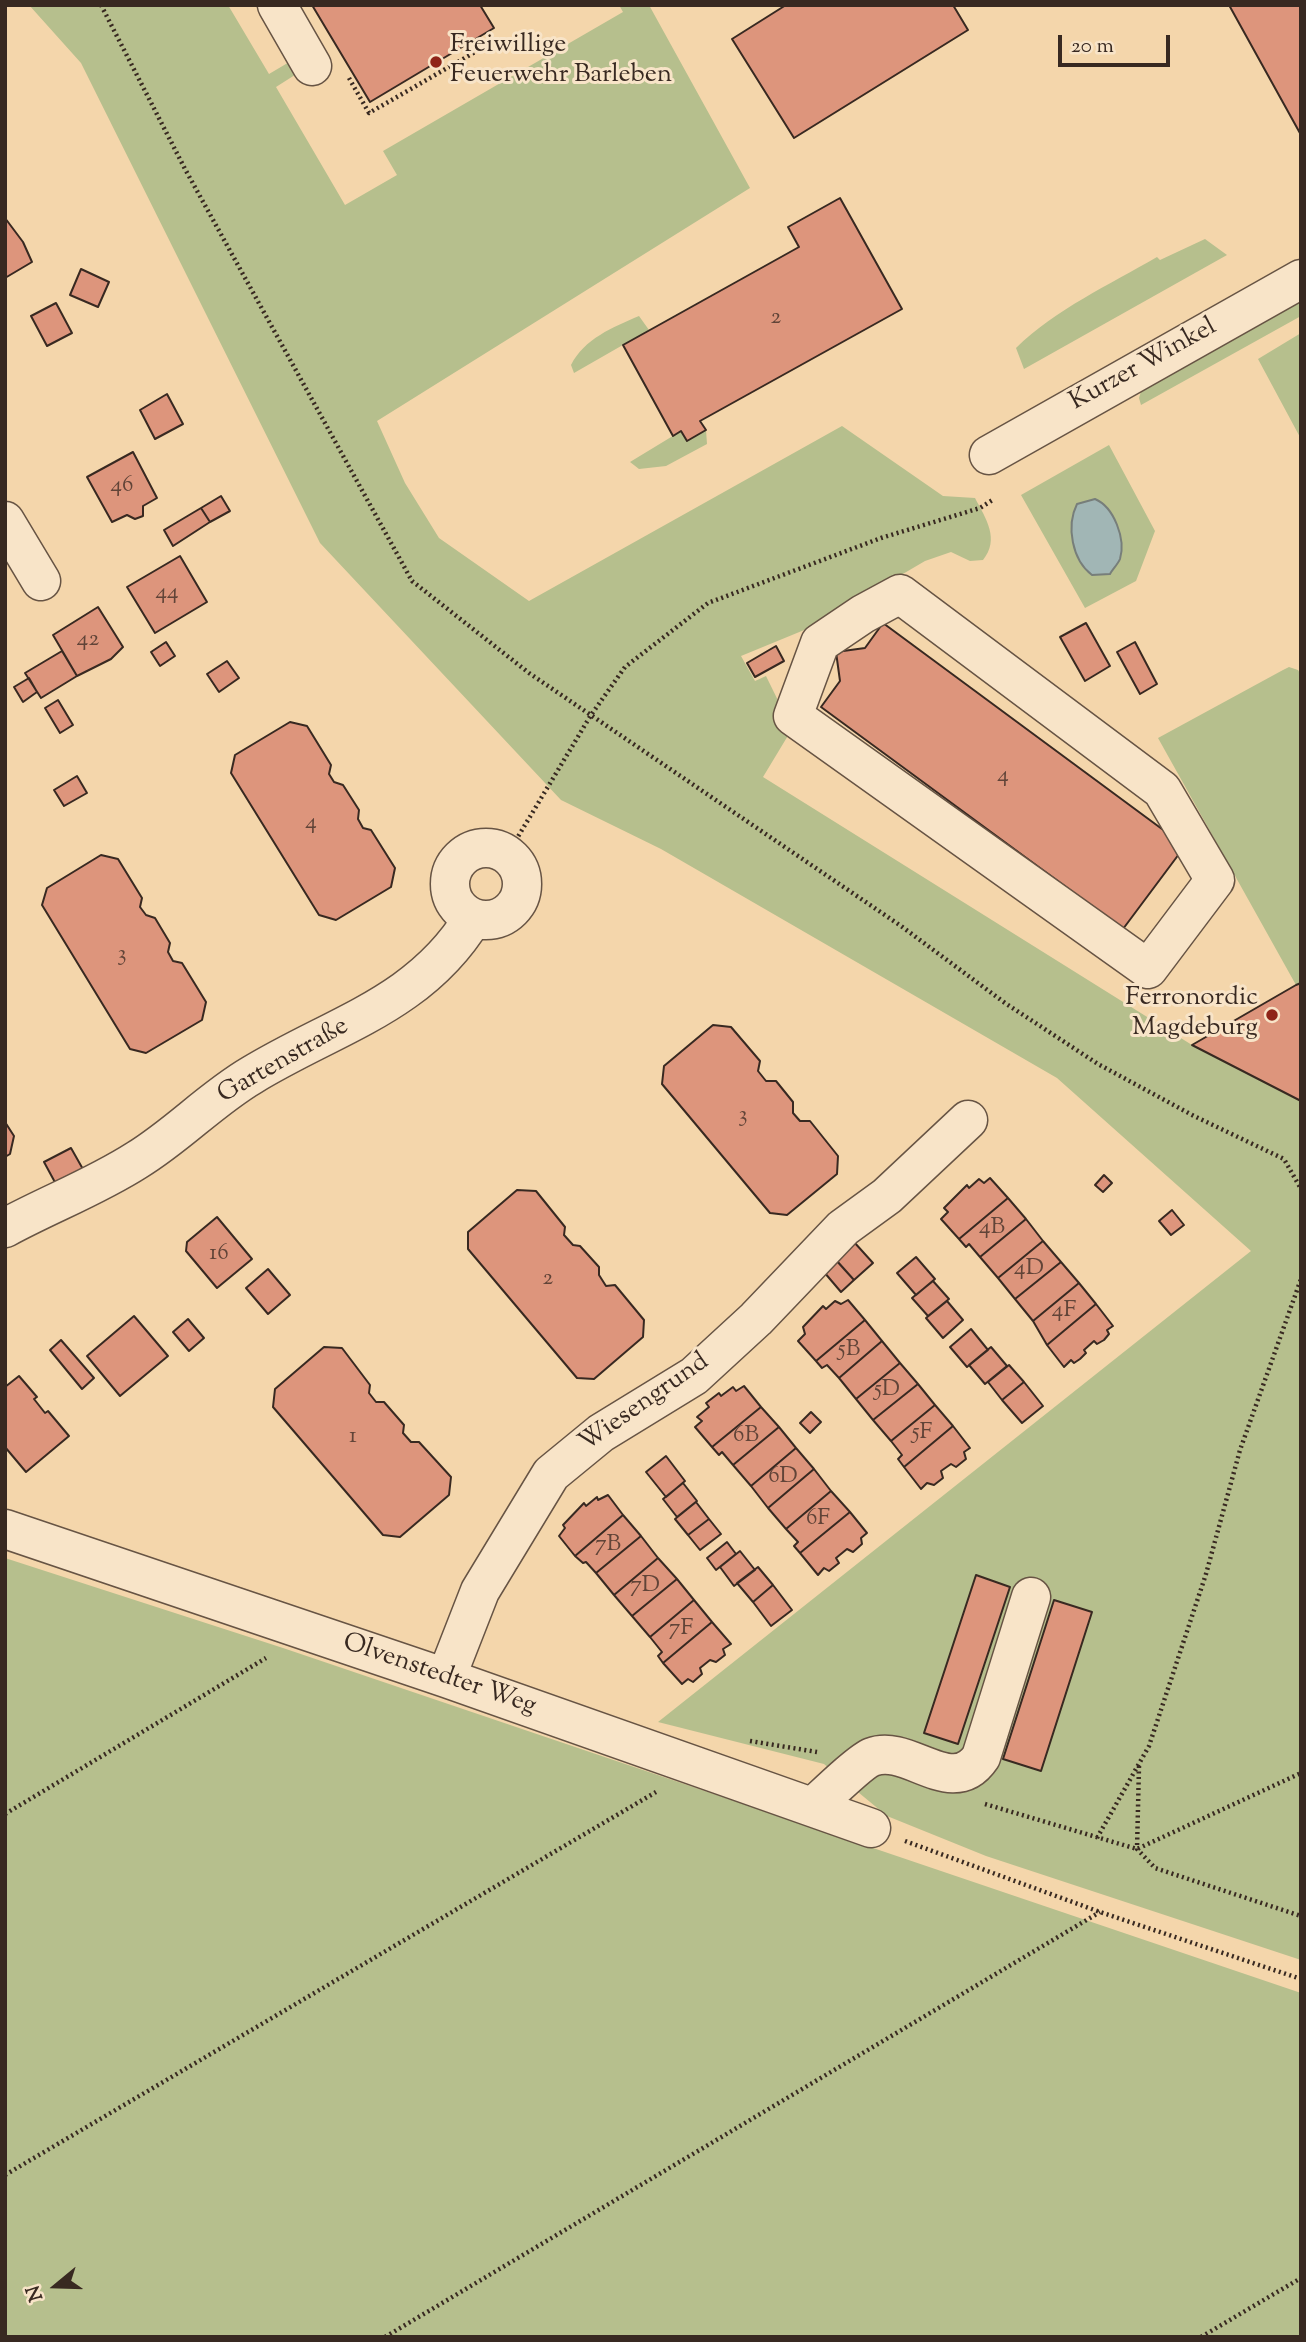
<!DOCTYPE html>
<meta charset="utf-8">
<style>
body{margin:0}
#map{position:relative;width:1306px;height:2342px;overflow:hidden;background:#f4d6ab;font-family:"Sorts Mill Goudy",serif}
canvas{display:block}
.frame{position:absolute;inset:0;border:7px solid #382921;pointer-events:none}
.north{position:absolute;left:21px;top:2251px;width:70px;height:70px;-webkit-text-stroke:5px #f8e4c8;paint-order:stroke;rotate:251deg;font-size:19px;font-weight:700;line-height:28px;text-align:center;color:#382921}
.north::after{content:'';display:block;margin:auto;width:24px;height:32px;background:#382921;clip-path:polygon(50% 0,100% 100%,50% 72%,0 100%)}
.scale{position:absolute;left:1058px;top:35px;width:112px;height:32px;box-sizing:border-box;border:4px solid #382921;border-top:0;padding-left:9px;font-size:21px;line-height:24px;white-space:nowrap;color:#382921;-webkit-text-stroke:5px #f8e4c8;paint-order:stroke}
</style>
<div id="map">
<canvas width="1306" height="2342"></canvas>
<div class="frame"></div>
<div class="north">N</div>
<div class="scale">20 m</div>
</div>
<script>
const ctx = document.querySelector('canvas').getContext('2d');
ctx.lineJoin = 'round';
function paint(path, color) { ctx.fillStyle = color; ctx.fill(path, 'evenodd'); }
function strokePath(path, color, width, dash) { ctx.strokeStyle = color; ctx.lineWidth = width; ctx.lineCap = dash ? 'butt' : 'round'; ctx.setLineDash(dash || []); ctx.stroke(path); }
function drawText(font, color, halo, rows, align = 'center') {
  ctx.font = font + ' "Sorts Mill Goudy",serif'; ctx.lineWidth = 6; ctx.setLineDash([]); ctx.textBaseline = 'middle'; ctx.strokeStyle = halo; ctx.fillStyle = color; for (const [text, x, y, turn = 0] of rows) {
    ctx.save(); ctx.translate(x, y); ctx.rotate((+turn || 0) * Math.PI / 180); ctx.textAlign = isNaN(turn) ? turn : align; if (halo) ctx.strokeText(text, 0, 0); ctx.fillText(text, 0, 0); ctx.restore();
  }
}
paint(new Path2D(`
 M29,5h199l41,69 22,-13 7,12 -22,14 69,118 52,-30 -14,-24 240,-139 -4,-7h30l101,183 -373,233 28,62 34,55 90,63 313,-175 101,70 32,2c11,21 25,41 8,62l-13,1 -19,-9 -26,9 -70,41 -7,10 -107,44 14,25 11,-5 26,53 -29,48 429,268 104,-60 -138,-247 125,-68 6,-3 9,3 3,5v1285l-315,-104 -99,-40 -63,-52 -166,-42 593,-471 -194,-173 -396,-229 -100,-49 -241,-257 -239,-480z
 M1205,239l22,16 -203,114 -8,-21c40,-39 93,-63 141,-91l3,3z
 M1301,298v18l-160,89 -2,-7 3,-10z
 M639,316l10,14 -75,43 -3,-8c13,-26 42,-38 68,-49z
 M1301,333v106l-43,-80z
 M706,430l1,14 -41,22 -27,3 -9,-7 51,-31 6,10z
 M1109,445l46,86 -19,50 -51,27 -64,-113z
 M5,1558l278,90 1018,345v344h-1296z`), '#b6bf8d');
const water = new Path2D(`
 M1095,499c19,8 31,40 25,60 -2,5 -8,11 -10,15l-18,1c-20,-15 -26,-49 -15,-71z`);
paint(water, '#a1b6b5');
strokePath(water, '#777e7a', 2);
const building = new Path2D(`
 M312,5h168l14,23 -124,74z
 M786,5h167l15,25 -174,108 -62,-99z
 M1229,5h72v130z
 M840,198l62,111 -202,112 6,9 -19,11 -6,-10 -8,5 -50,-91 176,-98 -11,-20z
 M5,218l18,24 9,20 -27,16z
 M81,269l28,13 -11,25 -28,-12z
 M56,303l16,30 -25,13 -16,-30z
 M167,394l16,30 -28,15 -15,-29z
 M133,452l24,46 -14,8v10l-8,3 -8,-4 -15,7 -25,-45z
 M221,496l9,15 -20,11 -9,-14z
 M201,508l9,14 -37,24 -9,-16z
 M180,556l27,46 -52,31 -28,-46z
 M98,607l25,40 -12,12 -34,17 -24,-41z
 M883,623l302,223 -62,83 -302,-222 19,-26 -4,-29 29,-4z
 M1086,623l24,43 -25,15 -25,-44z
 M166,642l9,14 -15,10 -9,-14z
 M1135,642l22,42 -17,10 -23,-42z
 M776,646l8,15 -29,16 -8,-14z
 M62,651l15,25 -36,22 -16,-25z
 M227,661l12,17 -20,14 -12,-18z
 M29,678l8,14 -14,10 -9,-15z
 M58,700l15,25 -13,8 -15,-25z
 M290,722l17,4 24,39 -2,9 5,8 9,3 16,25 -1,9 5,9 8,2 24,38 -4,19 -55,33 -17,-5 -88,-142 4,-18z
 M77,776l10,17 -23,13 -10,-16z
 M101,855l17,4 24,39 -2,9 6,8 9,3 15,25 -2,9 5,9 9,2 24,39 -4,18 -56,33 -16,-4 -88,-144 5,-17z
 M1301,983v118l-109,-56 104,-60z
 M713,1025l18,2 29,34 -2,10 8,10h10l17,21v11l7,8h10l28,35 -1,18 -50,41 -17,-2 -108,-129 2,-18z
 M5,1122l9,14 -4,18 -5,3z
 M71,1148l13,23 -27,15 -13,-24z
 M1104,1175l8,8 -9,9 -8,-7z
 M990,1178l18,20 -49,41 -18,-20 7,-7 -4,-4 23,-23 2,3 10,-9 5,4z
 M517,1190l19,1 29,36 -1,8 9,10 7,1 19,21v8l7,11 9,-1 29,35 -1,17 -49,42 -17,-1 -109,-129v-17z
 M1008,1198l18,21 -46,38 -11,-13 -3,3 -7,-8z
 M1172,1210l12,15 -13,10 -12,-14z
 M217,1217l35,42 -35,29 -31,-37 1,-9z
 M1026,1219l17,22 -45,37 -18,-21z
 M1043,1241l18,21 -46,37 -17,-21z
 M854,1242l19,21 -19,17 -19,-21z
 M916,1257l19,22 -19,16 -19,-22z
 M837,1261l17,19 -13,12 -17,-20z
 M1061,1262l18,21 -46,38 -18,-22z
 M268,1269l22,26 -22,19 -22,-26z
 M933,1281l16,18 -21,17 -16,-18z
 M1079,1283l17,21 -49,41 -14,-24z
 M848,1300l17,20 -49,41 -18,-20 7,-7 -2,-7 20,-21 3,3 9,-8 6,3z
 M947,1301l16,19 -20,18 -17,-20z
 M1096,1304l17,22 -6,4 2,4 -5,6 -7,4 -3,-3 -10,9 2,3 -6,6 -6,4 -3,-3 -7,7 -17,-22z
 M134,1316l34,40 -48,40 -33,-40z
 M188,1319l16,19 -15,13 -16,-19z
 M865,1320l17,21 -43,37 -12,-13 -5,3 -6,-7z
 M971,1329l17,21 -21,17 -17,-20z
 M61,1340l33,38 -12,11 -32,-39z
 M882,1341l18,22 -44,36 -17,-21z
 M324,1347l18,1 28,37 -1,8 7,9h8l20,23 -1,8 8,9h8l32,35 -2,18 -49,42 -17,-2 -110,-128 2,-18z
 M991,1347l16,19 -22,18 -16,-19z
 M900,1363l18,21 -45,36 -17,-21z
 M1009,1365l15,17 -22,18 -14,-18z
 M19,1376l18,21 -3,2 11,14 3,-2 21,25 -43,36 -21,-25v-60z
 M1024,1382l19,24 -21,17 -20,-23z
 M918,1384l17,21 -44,36 -18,-21z
 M744,1386l17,21 -49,40 -17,-20 7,-6 -5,-4 12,-10 -3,-4 13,-10 2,3 12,-9 3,4z
 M935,1405l18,21 -49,41 -6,-8 4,-4 -11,-14z
 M761,1407l18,20 -46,38 -11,-13 -3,3 -7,-8z
 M811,1412l10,10 -11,11 -10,-10z
 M953,1426l17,22 -6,4 2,7 -10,8 -5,-3 -10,7 2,7 -9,7 -7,-2 -6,6 -17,-22z
 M779,1427l17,21 -45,38 -18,-21z
 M796,1448l18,21 -46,39 -17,-22z
 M666,1456l19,25 -19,16 -20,-25z
 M814,1469l17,22 -45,38 -18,-21z
 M683,1483l14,18 -20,16 -14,-18z
 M831,1491l19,21 -50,41 -6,-7 4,-4 -12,-13z
 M608,1495l15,20 -48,41 -16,-20 6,-8 -2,-3 21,-22 2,3 11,-9 1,3z
 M696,1502l13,17 -21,16 -13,-16z
 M850,1512l17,21 -6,5 1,6 -9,8 -6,-3 -11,9 3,5 -10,8 -5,-3 -6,7 -18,-22z
 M623,1515l18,21 -45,37 -10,-11 -3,1 -8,-7z
 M709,1519l12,15 -21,16 -12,-15z
 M641,1536l17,22 -44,37 -18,-22z
 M727,1542l9,12 -20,16 -9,-12z
 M740,1551l15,19 -21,16 -14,-19z
 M658,1558l19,21 -45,37 -18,-21z
 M758,1567l15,18 -20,17 -16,-19z
 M976,1575l34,12 -52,157 -34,-11z
 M677,1579l17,21 -44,37 -18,-21z
 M773,1585l19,25 -21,16 -18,-24z
 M694,1600l18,22 -49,41 -5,-7 4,-4 -12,-15z
 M1054,1600l38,12 -51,159 -38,-12z
 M712,1622l19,22 -8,5 2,6 -9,7 -6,-2 -10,8 2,6 -9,8 -5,-3 -6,5 -19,-21z`);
paint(building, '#dd957c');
strokePath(building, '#382921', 2);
const minor = new Path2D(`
 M277,5l35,61
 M989,455l312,-176
 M5,521l36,60
 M900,594l262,196 53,90 -67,89 -355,-253 27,-73 43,-29z
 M450 884a36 36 0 1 1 72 0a36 36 0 1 1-72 0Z
 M5,1228c44,-24 90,-41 132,-68 41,-25 74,-61 115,-85 82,-50 168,-70 221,-157
 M5,1529l441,149 425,150
 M446,1678l34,-87 71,-117 50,-41 93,-57 62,-57 87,-91 44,-32 81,-76
 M814,1806c11,-10 47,-45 58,-49 37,-14 80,43 109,0l50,-160`);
strokePath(minor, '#675444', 41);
strokePath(new Path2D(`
 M101,5l84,164 227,412 117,92 372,253 104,77 93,61 96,52 90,43 17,30
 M349,78l20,35 127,-73
 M507,855l84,-140 34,-48 83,-64 173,-65 99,-30 14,-9
 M750,1741l67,11
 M1139,1766l-2,83 18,19 146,48
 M985,1804l152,45 164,-76
 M5,1814l261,-156
 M1097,1838l52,-92 57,-172 34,-124 61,-171
 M905,1841l195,71 201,67
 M5,2175l651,-383
 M385,2337l715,-425
 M1201,2337l100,-59`), '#382921', 4.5, [2, 3.5]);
strokePath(minor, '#f8e4c8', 38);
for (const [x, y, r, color] of [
 [436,62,7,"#8f2418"],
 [1272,1015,7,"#8f2418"]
]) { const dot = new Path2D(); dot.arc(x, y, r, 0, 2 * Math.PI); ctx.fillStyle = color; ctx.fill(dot); strokePath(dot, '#f8e4c8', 2.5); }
drawText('23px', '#614438', null, [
 ["2",776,319],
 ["46",122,487],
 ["44",167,594],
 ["42",88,641],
 ["4",1003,777],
 ["4",311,824],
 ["3",122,956],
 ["3",743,1117],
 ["4B",992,1229],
 ["16",219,1255],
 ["4D",1029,1270],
 ["2",548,1280],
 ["4F",1064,1312],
 ["5B",849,1351],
 ["5D",887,1391],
 ["5F",922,1434],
 ["6B",746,1437],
 ["1",353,1438],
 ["6D",783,1478],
 ["6F",818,1520],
 ["7B",608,1546],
 ["7D",645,1587],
 ["7F",681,1630]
]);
drawText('26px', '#382921', '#f8e4c8', [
 ["Freiwillige",450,47],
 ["Feuerwehr Barleben",450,77],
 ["Ferronordic",1258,1000,"right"],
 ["Magdeburg",1258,1030,"right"]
], 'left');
drawText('26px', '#382921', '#f8e4c8', [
 ["Kurzer Winkel",1144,366,-29],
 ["Gartenstraße",284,1062,-30],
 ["Wiesengrund",645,1404,-35],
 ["Olvenstedter Weg",439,1676,19]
]);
</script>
